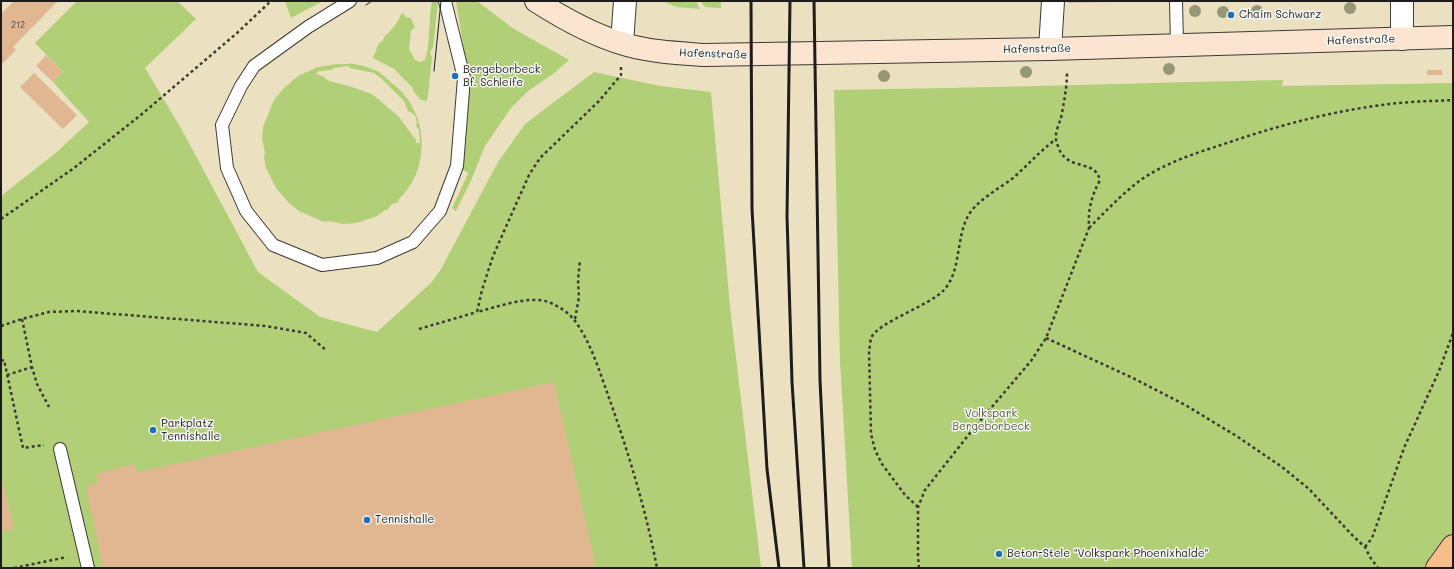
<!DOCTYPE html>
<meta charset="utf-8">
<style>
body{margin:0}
#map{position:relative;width:1454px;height:569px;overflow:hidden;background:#ebe1c0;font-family:Mali,sans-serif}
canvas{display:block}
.frame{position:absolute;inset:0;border:2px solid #1c1c1c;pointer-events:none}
</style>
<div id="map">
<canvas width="1454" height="569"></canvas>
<div class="frame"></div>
</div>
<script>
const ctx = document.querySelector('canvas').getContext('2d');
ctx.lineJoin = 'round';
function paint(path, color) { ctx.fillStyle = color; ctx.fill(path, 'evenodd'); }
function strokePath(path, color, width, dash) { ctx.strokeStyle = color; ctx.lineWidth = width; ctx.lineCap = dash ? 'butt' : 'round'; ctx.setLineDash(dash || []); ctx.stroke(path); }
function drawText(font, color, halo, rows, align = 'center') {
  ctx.font = font + ' Mali,sans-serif'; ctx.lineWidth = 3; ctx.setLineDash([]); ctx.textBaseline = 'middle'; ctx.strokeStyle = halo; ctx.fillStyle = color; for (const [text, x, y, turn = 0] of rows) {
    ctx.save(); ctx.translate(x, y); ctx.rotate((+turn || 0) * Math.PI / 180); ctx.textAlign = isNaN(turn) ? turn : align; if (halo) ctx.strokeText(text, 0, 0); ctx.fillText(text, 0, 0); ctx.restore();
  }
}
paint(new Path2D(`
 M77,1h100l19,18 -51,49 37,62 76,142 62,45 57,15 54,-49 10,-14 57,-107 27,-38 69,-52 66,14 51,6 19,215 31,261h-760v-372l57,-45 31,-29 -36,-40 10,-10 -28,-29z
 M285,1h38l-32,17z
 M432,1h6l-5,47 -3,4 2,6 -4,37 -1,6 -6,-1 -7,-8 -2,-5 -18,-18 -21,-11 6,-15 3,-1 4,-8h2c5,-7 11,-12 13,-20l3,-1 1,4 6,1 4,10 -4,2 -2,19 6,11 5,2 5,-2c6,-19 3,-40 7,-59z
 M456,1h21l37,28 55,31 -16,14 -25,17 -17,17 -26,38 -15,37 -14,28 -4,-3 16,-34 -1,-2 -6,-3 4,-112z
 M662,1h34l4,8 -23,-2z
 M700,1h21v7l-16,-1z
 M336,64c6,1 12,-1 18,0 8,1 15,4 23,7 6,3 11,9 16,13 36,28 39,85 5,116l1,2 -7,2 -5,6h-2l-8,6 -20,7 -14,1 -14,-3 -5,1 -25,-11 -10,-8 -13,-15 -10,-20 -2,-10 1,-5 -3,-15 1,-11 11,-27 9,-11 15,-13 20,-9zM348,66l2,2 24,5 8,6 22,22 4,10 7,4 2,8 -1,3 3,4 1,13h-4v-3l-17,-23 -27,-23 -20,-7 -23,-6 -7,-5 -6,-2 3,-3 12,-1 3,-2z
 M1283,80l-1,6 171,-3v455l-22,30h-579l-12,-208 -6,-270c150,-2 300,-7 449,-10z`), '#b0cf77');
paint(new Path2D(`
 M14,1h44l-45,46 3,3 -15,15v-51z
 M1068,1h46v1l-46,1z
 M46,55l17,17 -10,10 -17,-16z
 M1427,70h15v5h-15z
 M34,73l43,42 -14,14 -43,-42z
 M554,382l42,186h-493l-17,-82 12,-3 -2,-9 38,-10 4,8z
 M1,475l13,54 -13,3z`), '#e1b791');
const service = new Path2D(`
 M350,1l-42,26 -54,39 -13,20 -19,39 5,43 19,43 27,34 49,20 55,-7 36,-16 27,-31 17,-45 7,-88 -19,-77
 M1176,1l1,44
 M60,449l28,119`);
const minor = new Path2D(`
 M1402,39v-38
 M622,43l3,-42
 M1050,49l3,-48`);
const secondary = new Path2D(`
 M536,1c28,18 59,35 91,44 25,7 51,8 77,10l346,-6 403,-12`);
const primary = new Path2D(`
 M1437,568l16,-22`);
strokePath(service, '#3b3a35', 14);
strokePath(minor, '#3b3a35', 24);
strokePath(secondary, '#3b3a35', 24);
strokePath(primary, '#3b3a35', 24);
strokePath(new Path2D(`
 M621,67v8l-22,26 -59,57 -11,17 -36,81 -11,34 -5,22c20,-5 54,-18 74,-9 9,4 18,10 24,18 16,22 24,49 33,74 20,56 38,115 49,173
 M1,219l73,-51 68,-54 95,-81 34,-32
 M1089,228c16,-16 31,-32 49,-46 24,-18 55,-28 83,-37 61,-21 125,-38 189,-43 15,-1 29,-1 43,-2
 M22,319l10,48 5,17 12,23
 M575,319l4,-22 -1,-17 2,-20
 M1,326l21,-7 27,-7 27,-1 190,15 40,7 21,18
 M419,329l58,-17
 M1046,338l85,39 56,29 51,31 44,30 27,22 45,48 11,10 5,10 8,11
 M1,361l3,-1 19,88 21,-3
 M7,375l25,-8
 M918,507l-13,-12 -23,-31 -7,-14 -4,-16 -2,-84c1,-3 1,-8 2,-12 7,-16 58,-32 73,-48 17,-19 12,-50 23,-72 8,-17 32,-29 46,-40 15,-13 27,-27 43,-39
 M1365,547l7,-9 32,-90 35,-77 14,-38
 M14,568l53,-11
 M919,568l-1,-12v-49l7,-17 49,-62 57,-67 15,-23 43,-110c-1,-18 2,-31 11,-48 -6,-21 -29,-9 -40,-29 -1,-3 -4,-8 -4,-12 -1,-6 3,-15 5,-21 3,-16 6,-30 6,-47`), '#3b3a35', 2.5, [3, 3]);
strokePath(service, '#fff', 12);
strokePath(minor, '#fff', 22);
strokePath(secondary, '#fce5d0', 22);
strokePath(primary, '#f8bd89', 22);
strokePath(new Path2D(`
 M366,5l6,-4
 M434,71l7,-70`), '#1c1c1c', 1);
strokePath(new Path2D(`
 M751,1l1,208 15,260 12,99
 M790,1l-3,215 5,166 12,186
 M814,1l6,379 9,188`), '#1c1c1c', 3);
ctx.fillStyle = '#969777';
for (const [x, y] of [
 [1350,8],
 [1195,11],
 [1257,11],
 [1223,12],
 [1169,69],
 [1026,72],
 [884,76]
]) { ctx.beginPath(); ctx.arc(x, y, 6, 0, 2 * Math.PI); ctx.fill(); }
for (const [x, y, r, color] of [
 [1231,15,4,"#1f6fb2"],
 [455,76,4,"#1f6fb2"],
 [153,430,4,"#1f6fb2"],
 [367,520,4,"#1f6fb2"],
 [999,554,4,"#1f6fb2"]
]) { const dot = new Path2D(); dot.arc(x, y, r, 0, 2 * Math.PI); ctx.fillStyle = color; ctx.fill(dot); strokePath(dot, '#f6f6f2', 1.5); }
drawText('9px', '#4d4339', null, [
 ["212",18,25]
]);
drawText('11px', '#1c1c1c', '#f6f6f2', [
 ["Chaim Schwarz",1239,15],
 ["Bergeborbeck",463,70],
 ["Bf. Schleife",463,83],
 ["Parkplatz",161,424],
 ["Tennishalle",161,437],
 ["Tennishalle",375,520],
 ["Beton-Stele \"Volkspark Phoenixhalde\"",1007,554]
], 'left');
drawText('11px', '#1c1c1c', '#f6f6f2', [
 ["Hafenstraße",1361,40,-2],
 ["Hafenstraße",1037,49,-1],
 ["Hafenstraße",713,54,2]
]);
drawText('11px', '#505b3c', '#f6f6f2', [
 ["Volkspark",991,414],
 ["Bergeborbeck",991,427]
]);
</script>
